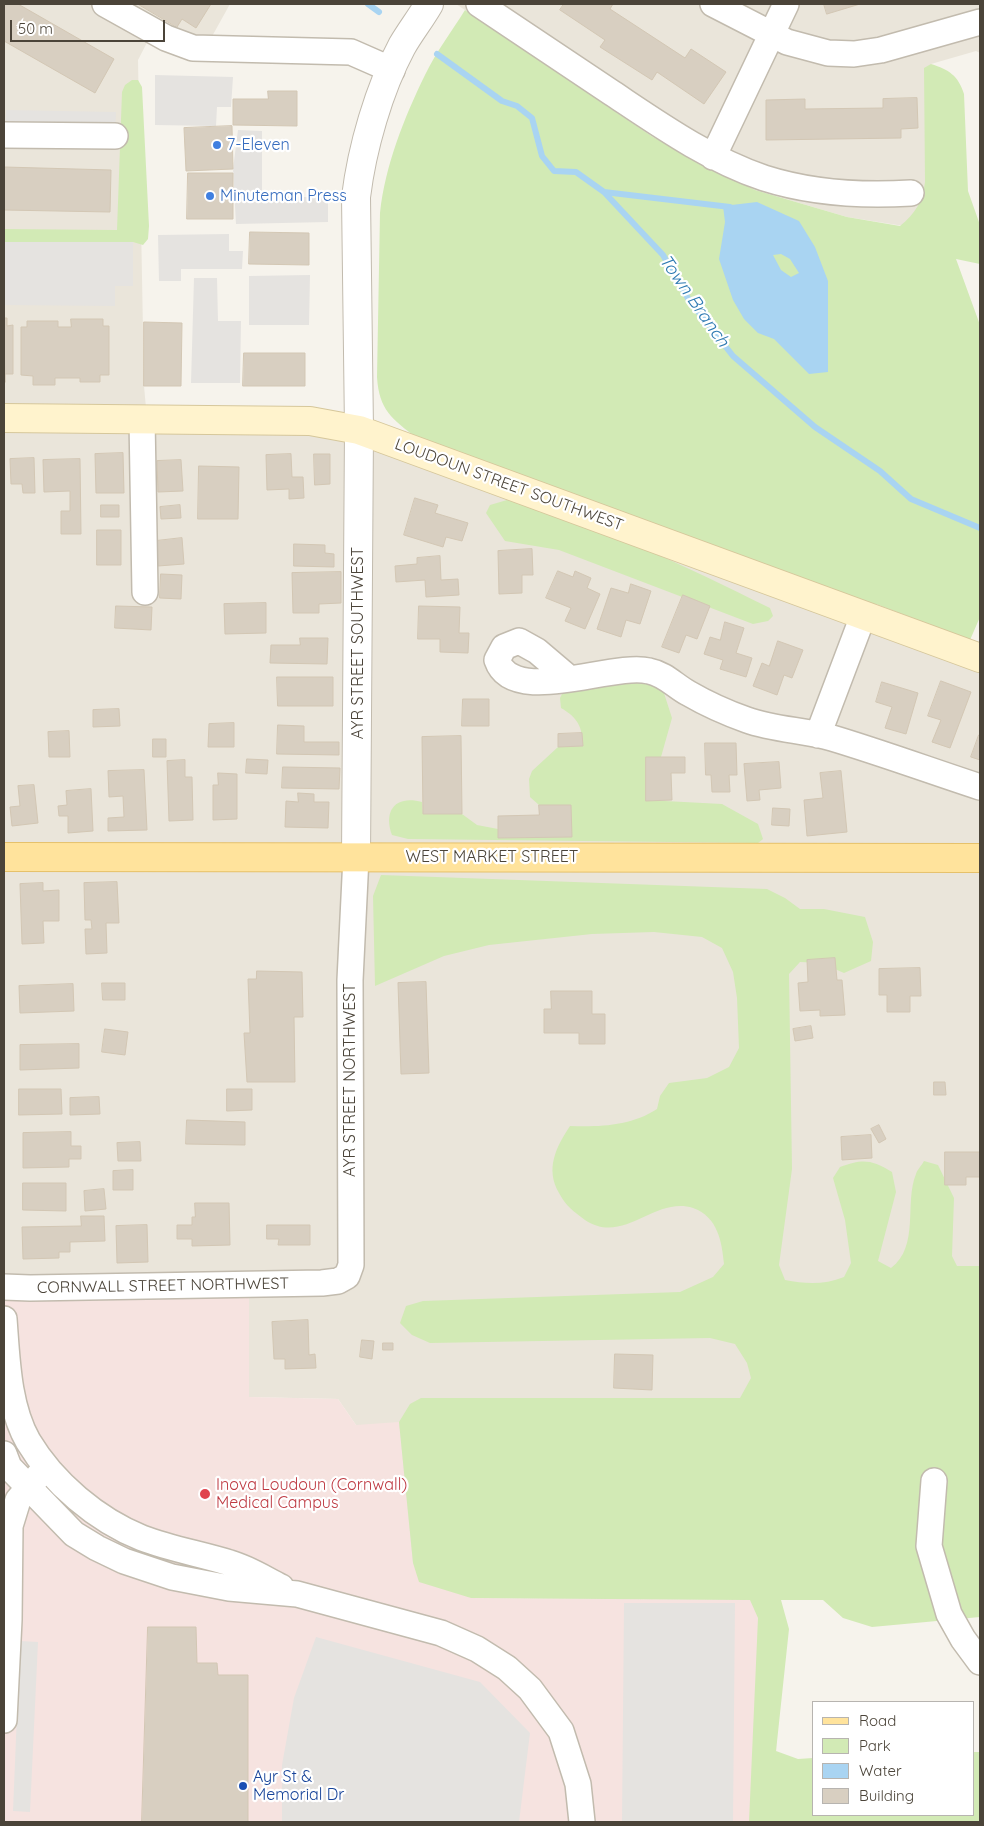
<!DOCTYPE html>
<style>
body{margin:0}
#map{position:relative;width:984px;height:1826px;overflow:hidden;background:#f6f3ec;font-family:Quicksand,sans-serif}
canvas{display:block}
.frame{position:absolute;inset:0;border:5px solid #4b4439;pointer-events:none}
.legend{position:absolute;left:812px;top:1701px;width:162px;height:115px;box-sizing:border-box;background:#fff;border:1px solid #b7b4b0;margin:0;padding:6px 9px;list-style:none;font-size:15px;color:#4b4439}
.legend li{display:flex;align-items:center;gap:10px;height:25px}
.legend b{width:25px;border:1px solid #b7b4b0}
.scale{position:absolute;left:10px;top:20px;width:155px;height:22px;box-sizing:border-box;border:2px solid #4b4439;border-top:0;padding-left:6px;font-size:15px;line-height:18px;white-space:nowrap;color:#4b4439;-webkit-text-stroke:4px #fff;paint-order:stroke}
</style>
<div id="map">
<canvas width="984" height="1826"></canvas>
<div class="frame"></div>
<ul class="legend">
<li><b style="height:6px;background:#ffe39c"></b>Road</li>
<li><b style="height:14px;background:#d2eab5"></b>Park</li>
<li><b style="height:14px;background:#a9d4f2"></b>Water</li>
<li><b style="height:14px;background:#d8cfc1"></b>Building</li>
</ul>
<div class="scale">50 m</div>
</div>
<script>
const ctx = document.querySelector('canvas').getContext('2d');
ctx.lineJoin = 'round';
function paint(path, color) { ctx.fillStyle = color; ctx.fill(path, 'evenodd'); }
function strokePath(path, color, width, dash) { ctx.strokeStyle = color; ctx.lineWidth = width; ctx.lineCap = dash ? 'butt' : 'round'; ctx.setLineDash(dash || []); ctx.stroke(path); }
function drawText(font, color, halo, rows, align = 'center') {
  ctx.font = font + ' Quicksand,sans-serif'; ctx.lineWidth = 4.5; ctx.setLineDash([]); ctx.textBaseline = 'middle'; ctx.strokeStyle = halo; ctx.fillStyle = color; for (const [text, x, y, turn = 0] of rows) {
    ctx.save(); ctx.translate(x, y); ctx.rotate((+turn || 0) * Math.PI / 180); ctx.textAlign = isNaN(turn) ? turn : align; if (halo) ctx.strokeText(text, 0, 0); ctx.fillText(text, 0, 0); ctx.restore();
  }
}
paint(new Path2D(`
 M4,4h226l-25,45 -52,-18 -15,29 6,326 3,33 163,2 670,237v637l-230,305 -279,-2 -58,-35 -57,-138 -18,-26 -89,-2 -245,-110z
 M456,4h524v49l-4,-2 -45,13 4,167 -88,-14 -92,-27 -102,-53z`), '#eae5da');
paint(new Path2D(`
 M249,1284v113l89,2 18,26 43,-3 14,141 58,35 310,2 -7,222h-770v-535z`), '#f6e3e0');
paint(new Path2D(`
 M465,10l188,127 102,53 92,27 53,9c15,-12 23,-25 25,-44l-1,-114 7,-4c18,6 27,11 33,30l4,97 12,34v39l-24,-5 24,66v292l-10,23 -94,-36h-13l-446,-166c-25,-19 -38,-28 -40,-61l3,-164c5,-47 24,-95 45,-138 11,-23 27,-44 40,-65z
 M132,80h6l4,7 7,139 -1,13 -5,6 -10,-3h-129v-13l113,1 5,-138 3,-7z
 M507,500c92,24 178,66 263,108l3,8 -5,5 -15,3 -194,-74 -54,-9 -19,-28 4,-8z
 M641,680l22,10 9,28 -11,39h-15v43l76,4 36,20 5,15 -5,4 -350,-4 -16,-4c-9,-25 4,-40 30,-33l1,12h39l15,11 21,4v9l73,-1v-32h-32l-9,-8 -1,-18 3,-8 26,-24 25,-1c-1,-20 -5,-28 -22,-38l-1,-10 4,-8z
 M381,875l386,14 18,9 15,11h24l41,8 8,25 -2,19 -27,12 -23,-10 -21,-1 -11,12 3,195 -13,96 6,15c21,4 39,5 59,-3l7,-14 -6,-43 -12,-42 7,-11c22,-8 31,-8 52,5l4,20 -18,69 13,7c29,-22 13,-65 25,-94 1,-4 6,-9 8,-13l14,4 16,33 -2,58 5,10h23v351l-108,10 -29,-9 -20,-18h-42l8,29 -13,122 22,8 15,-1v57h160v-63h7v70h-231l9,-204 -8,-18 -279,-2 -52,-16 -6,-19 -14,-141 11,-18 11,-6h319l11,-20 -4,-15 -12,-19 -25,-6 -280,5 -18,-8 -12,-12 6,-17 17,-5 257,-9 33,-15 11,-13c-2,-22 -6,-47 -31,-56 -39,-12 -69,38 -108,12 -12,-9 -19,-14 -26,-27 -14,-24 -3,-46 11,-67 30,1 61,0 87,-17l3,-13 9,-13 38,-5 22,-11 10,-19 -2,-50 -4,-26 -11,-24 -20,-11 -48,-5 -62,2 -103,11 -45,11 -69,30 -2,-90z`), '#d2eab5');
paint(new Path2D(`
 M155,75l78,2 -2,30h-14l-1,19 -61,-1z
 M6,110l110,2 -1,24 -110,-1z
 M238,130l24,1v66h66v25l-92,2 -3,-55z
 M229,234v17h14l-1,18h-61v12h-22l-1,-46z
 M4,242h129v44h-18v20l-111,-1z
 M310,275l-1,50h-60v-49z
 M194,278h23l1,43h23l-1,62h-49z
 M624,1603h111l-2,219h-111z
 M316,1637l164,45 50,51 -11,89h-237v-57l12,-67z
 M20,1641l18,1 -8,170 -17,-1z`), '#e5e3e0');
paint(new Path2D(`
 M757,202l42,19 16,26 13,34v91l-19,2 -35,-35 -16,-6 -14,-14 -11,-19 -14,-41 6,-37 -2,-16zM781,254l9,5 9,14 -8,4 -10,-7 -8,-15z`), '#a9d4f2');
strokePath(new Path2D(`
 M368,4l11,8
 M437,54l65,47 15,5 15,12 10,38 12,15 22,1 28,20 59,63 26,45 44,56 82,71 65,44 31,28 69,29
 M604,192l126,15`), '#a9d4f2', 6);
const building = new Path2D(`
 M4,4h14l96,55 -19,34 -91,-52z
 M138,4h73l-15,24 -14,-9 -5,8z
 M564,4h49l-3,5 75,49 6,-9 35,23 -22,32 -47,-32 -5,8 -52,-33 5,-7 -45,-30z
 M824,4h36l-33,10z
 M268,91h29v35l-64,-1v-26h35z
 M917,98l1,30 -17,1v9l-135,2v-40l39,-1v10l78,-1v-9z
 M232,126l1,43 -47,2 -2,-43z
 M4,167l107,3 -1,42 -106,-2z
 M188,173h45v46h-46z
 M250,232l59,1v32l-60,-1z
 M4,318h3v8l6,-1v49h-8v8z
 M71,319h32v7h6v49h-9v7h-20v-4h-25v7h-22v-9l-12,-1v-48h6v-6h31v6h13z
 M144,322l38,1 -1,63h-37z
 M244,353h61v33h-62z
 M123,453l1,40h-28l-1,-39z
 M291,454l1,23h11l1,21 -15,1v-10l-22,1 -1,-35z
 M314,454h16v30l-15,1z
 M34,458l1,35h-12l-1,-9h-11l-1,-25z
 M80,459l1,75h-20v-23h9v-20l-26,1 -1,-32z
 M181,460l2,31 -25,1 -1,-31z
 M199,466l40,1 -1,52h-40z
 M415,498l23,7 -3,8 33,10 -6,18 -16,-4 -3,10 -39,-12z
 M101,505h18v12h-18z
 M180,505l1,13 -20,1 -1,-12z
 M97,530h24v35h-24z
 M182,538l2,26 -26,2 -2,-25z
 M294,544l31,1v8l9,1v13l-40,-1z
 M532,549l1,26h-11v18l-23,1 -1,-43z
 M440,556l1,24 17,-1 1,16 -33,2 -1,-17 -29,2 -1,-16 22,-2v-6z
 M558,571l15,6 2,-6 16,7 -4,10 13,6 -15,35 -20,-8 6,-13 -25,-10z
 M341,572v31l-22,1v9h-26l-1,-40z
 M161,574l21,1 -1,24 -21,-1z
 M631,584l20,7 -11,33 -14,-4 -5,17 -24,-8 14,-41 17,5z
 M683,595l27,11 -13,33 -11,-4 -7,18 -17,-6z
 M266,603v30l-41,1 -1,-30z
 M116,606l36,1 -1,23 -36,-2z
 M419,606l41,1 -1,26h10l-1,20 -28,-1v-13h-22z
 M725,622l19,6 -8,25 16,5 -6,19 -26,-8 3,-9 -19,-6 6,-17 10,3z
 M300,638h28l-1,26 -57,-1 1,-18h29z
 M778,641l25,9 -11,28 -8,-3 -7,20 -24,-9 9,-23 7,3z
 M277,677h56v29h-55z
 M941,681l30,11 -21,56 -18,-6 9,-22 -13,-4z
 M882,682l36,11 -12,41 -21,-6 7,-21 -16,-5z
 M463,699h26v27h-27z
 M119,709l1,17 -27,1v-17z
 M234,723v24h-26l1,-23z
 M278,725l26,1v16h35v13l-62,-1z
 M69,731l1,26h-21l-1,-25z
 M582,733l1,13 -25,1v-13z
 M979,735h1v25l-9,-3z
 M461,736l1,78h-39l-1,-77z
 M153,739h13v18h-13z
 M705,743h31l1,32h-8l1,17h-18l-1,-17h-5z
 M646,757h39v16h-14l1,27 -26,1z
 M247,759l21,1 -1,14 -21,-1z
 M185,760v17h7l1,43 -24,1 -2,-60z
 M779,762l2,26 -22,2 1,10 -13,1 -3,-37z
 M283,767l57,1 -1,21 -57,-1z
 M144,770l3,60 -39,1v-13l16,-1 -1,-21 -14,1 -1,-26z
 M841,771l6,61 -40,4 -3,-36 19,-2 -3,-25z
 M218,773l19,1v45l-24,1v-35h5z
 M34,785l4,38 -26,3 -2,-19 10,-1 -2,-20z
 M91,789l2,42 -25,2v-17h-9l-1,-10 9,-1 -1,-14z
 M298,793l16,1v8h15l-1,26 -43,-1 1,-26 12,1z
 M539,805h32l1,32 -74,1v-22l41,-1z
 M773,808l17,1 -1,17 -17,-1z
 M117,882l2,41h-13l1,30 -21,1 -1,-25h7l-1,-9h-6l-1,-37z
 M43,883v8l16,-1v31h-16l1,22 -22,1 -2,-60z
 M835,958l2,22h5l3,35 -25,1v-6l-20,1 -2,-28 10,-1 -1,-22z
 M920,968l1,28h-11v16h-23v-17h-8v-26z
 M257,971l45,1 1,45h-9l1,65h-48l-3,-49h6l-2,-54h8z
 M426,982l3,91 -28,1 -3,-91z
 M102,983h23v17h-22z
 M73,984l1,27 -54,2 -1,-27z
 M551,991h41v23h13v30h-26v-11h-35v-24h7z
 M811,1026l2,12 -18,3 -2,-12z
 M105,1029l23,3 -3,23 -23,-3z
 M79,1044v24l-59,2v-25z
 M934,1082h11l1,13h-12z
 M19,1089h42l1,25 -43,1z
 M227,1089h25v21l-25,1z
 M99,1097l1,17 -30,1v-17z
 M187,1120l58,2v23l-59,-1z
 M879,1125l7,14 -7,4 -8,-14z
 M71,1132v14h10v13h-12v8l-46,1v-35z
 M871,1135l1,23 -30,2 -1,-23z
 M140,1142l1,19h-23l-1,-18z
 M945,1152h35v25h-14v8h-21z
 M133,1170v20h-20v-19z
 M23,1183h43v28l-43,-1z
 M104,1189l2,20 -21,2 -1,-20z
 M195,1203h34l1,42 -38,1v-7h-15v-14h15v-8h3z
 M81,1216h23l1,25 -35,1v10h-11v6l-36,1 -1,-32 59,-1z
 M147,1225l1,37 -31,1 -1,-37z
 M267,1225h43v20h-32l1,-6h-12z
 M308,1320l1,35 6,-1 1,14 -31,1v-10h-11l-2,-37z
 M362,1340l12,1 -2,18 -12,-2z
 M383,1343h10v7h-10z
 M615,1354l38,1 -1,35 -38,-2z
 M148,1627h48l1,36h20l1,12h30v147h-106z`);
paint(building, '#d8cfc1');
strokePath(building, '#d3c7b4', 1);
const minor = new Path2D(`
 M105,4l61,34 27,10 158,4 41,18
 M479,4c44,29 88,59 133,89 48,32 96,66 152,85 47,15 98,18 147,15
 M713,4l74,38 41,11 26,1 27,-4 99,-28
 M4,135l111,1
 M713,157l73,-153
 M142,419l3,173
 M570,679l-33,-28 -18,-10 -15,6 -7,13c16,47 115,2 152,11 16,3 26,15 39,22 19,11 39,20 59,27 28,10 58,10 85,18 50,15 99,33 148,49
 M818,735l45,-119
 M4,1287l26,1 292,-5 16,-2 9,-5 4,-11 -1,-285 6,-123
 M4,1319c3,39 4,87 24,122 25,42 69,79 114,97 29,11 59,16 88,25 18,5 35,16 51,24
 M4,1454l5,13 65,67 23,14 27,13 48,16 57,11 68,6 144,39 36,16 30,19 23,21 31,42 17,53 4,38
 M934,1481l-5,65 20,68 14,25 17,23
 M4,1720l5,-100 1,-94 8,-26 21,-25`);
const tertiary = new Path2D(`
 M356,857l3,-427 -3,-233c6,-49 23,-108 46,-151 8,-14 19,-28 27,-42`);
const secondary = new Path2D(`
 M4,418l306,3 49,9 621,228`);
const primary = new Path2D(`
 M4,857l976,1`);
strokePath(minor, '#c2bbae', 28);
strokePath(tertiary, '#c2bbae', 30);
strokePath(secondary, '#d6c79b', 30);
strokePath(primary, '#e6c16a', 30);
strokePath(minor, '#fff', 25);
strokePath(tertiary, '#fff', 28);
strokePath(secondary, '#fff3cd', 28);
strokePath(primary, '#ffe39c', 28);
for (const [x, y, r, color] of [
 [217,145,5,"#3f7fe0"],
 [210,196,5,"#3f7fe0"],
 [205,1494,6,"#e0444e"],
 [243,1786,5,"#1a4fb4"]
]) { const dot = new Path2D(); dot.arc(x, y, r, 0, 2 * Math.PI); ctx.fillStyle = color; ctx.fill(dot); strokePath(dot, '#fff', 2); }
drawText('16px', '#366cbe', '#fff', [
 ["7-Eleven",227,145],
 ["Minuteman Press",220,196]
], 'left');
drawText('16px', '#4b4439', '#fff', [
 ["LOUDOUN STREET SOUTHWEST",509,485,20],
 ["AYR STREET SOUTHWEST",358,643,-90],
 ["WEST MARKET STREET",492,857],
 ["AYR STREET NORTHWEST",350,1080,-90],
 ["CORNWALL STREET NORTHWEST",163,1286,-1]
]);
drawText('16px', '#be3a42', '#fff', [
 ["Inova Loudoun (Cornwall)",216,1485],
 ["Medical Campus",216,1503]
], 'left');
drawText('16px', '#164399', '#fff', [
 ["Ayr St &",253,1777],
 ["Memorial Dr",253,1795]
], 'left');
drawText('italic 18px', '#2e7ab2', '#fff', [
 ["Town Branch",694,301,55]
]);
</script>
